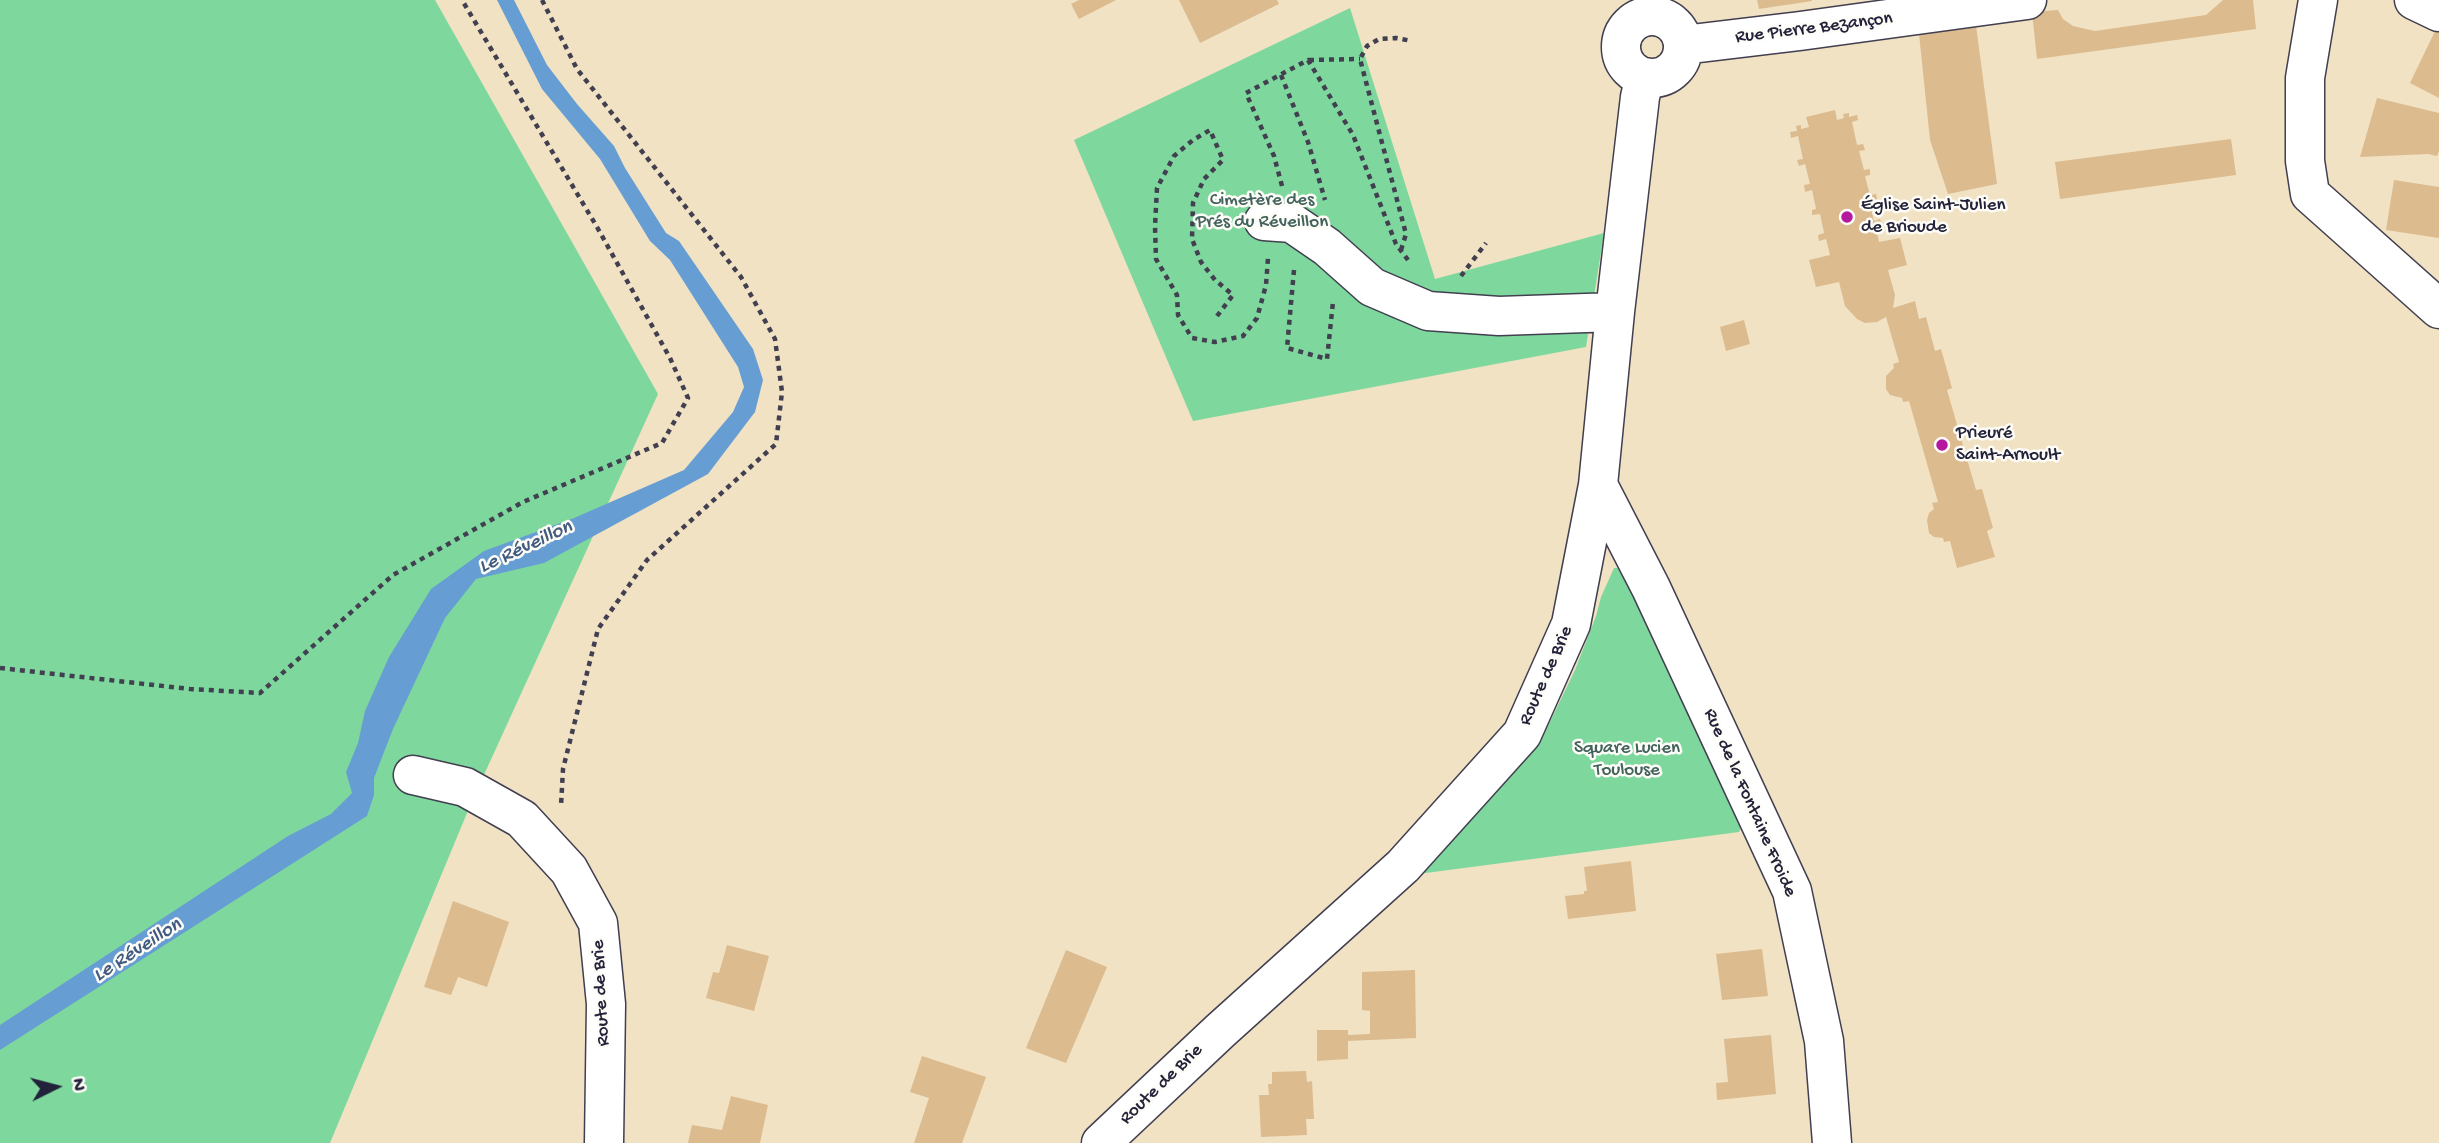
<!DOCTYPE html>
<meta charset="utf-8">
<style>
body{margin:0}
#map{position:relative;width:2439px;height:1143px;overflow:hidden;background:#f1e2c4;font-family:"Gochi Hand",sans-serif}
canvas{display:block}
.north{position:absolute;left:21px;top:1052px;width:70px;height:70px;-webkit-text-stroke:5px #fdfcf7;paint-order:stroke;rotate:84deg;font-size:19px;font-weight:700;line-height:28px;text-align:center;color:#22223b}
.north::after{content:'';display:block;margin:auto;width:24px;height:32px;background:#22223b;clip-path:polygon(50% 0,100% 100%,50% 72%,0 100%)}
</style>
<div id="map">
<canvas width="2439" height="1143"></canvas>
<div class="north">N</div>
</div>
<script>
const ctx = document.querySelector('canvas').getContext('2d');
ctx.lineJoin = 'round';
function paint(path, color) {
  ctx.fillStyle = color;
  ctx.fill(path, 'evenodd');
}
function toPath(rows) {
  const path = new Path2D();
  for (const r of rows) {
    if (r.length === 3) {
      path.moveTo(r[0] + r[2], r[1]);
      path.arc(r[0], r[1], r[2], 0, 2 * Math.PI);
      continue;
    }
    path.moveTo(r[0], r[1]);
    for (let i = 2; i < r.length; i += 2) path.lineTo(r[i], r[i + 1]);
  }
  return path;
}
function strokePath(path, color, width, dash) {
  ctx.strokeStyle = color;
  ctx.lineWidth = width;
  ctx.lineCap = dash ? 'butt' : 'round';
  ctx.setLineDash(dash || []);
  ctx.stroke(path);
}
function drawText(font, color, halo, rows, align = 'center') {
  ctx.font = font + ' "Gochi Hand",sans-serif';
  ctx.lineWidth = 5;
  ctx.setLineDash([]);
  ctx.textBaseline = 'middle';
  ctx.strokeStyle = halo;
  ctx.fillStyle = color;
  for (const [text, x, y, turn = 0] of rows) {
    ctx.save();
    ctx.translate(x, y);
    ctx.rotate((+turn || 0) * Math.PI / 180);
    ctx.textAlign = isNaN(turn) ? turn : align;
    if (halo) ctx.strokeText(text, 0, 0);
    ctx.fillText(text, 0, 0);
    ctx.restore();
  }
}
const green = toPath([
 [0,0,435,0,658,394,472,801,330,1143,0,1143],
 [1350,8,1435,279,1604,233,1586,347,1193,421,1074,140],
 [1614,568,1621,568,1747,817,1739,832,1418,874,1529,753,1545,732,1575,670,1596,616,1601,597]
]);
const water = toPath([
 [497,0,514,0,547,65,577,104,614,146,625,168,666,233,679,241,753,349,763,380,755,412,708,474,544,563,476,579,445,618,393,729,374,778,374,795,367,816,0,1050,0,1025,288,836,331,814,352,793,346,772,358,743,365,711,389,657,431,589,484,551,574,518,684,470,733,412,744,387,738,367,670,260,650,241,600,159,542,89]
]);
const building = toPath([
 [1079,0,1116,0,1079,19,1071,4],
 [1179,0,1277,0,1279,4,1200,43],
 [1757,0,1812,0,1812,1,1759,9],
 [2223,0,2253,0,2256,29,2037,59,2032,12,2058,10,2063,19,2073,26,2095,31,2206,15],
 [1975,18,1997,184,1948,194,1930,140,1918,24],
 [2436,29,2439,30,2439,98,2410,83],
 [2377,98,2439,113,2439,151,2437,156,2428,154,2360,157],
 [1835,110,1837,120,1844,118,1843,114,1849,113,1849,117,1857,115,1858,120,1852,122,1857,145,1863,144,1865,150,1859,151,1864,170,1870,169,1870,175,1865,176,1870,195,1876,194,1877,199,1869,201,1874,221,1880,219,1882,225,1876,227,1879,242,1900,238,1907,265,1888,270,1895,295,1893,308,1915,301,1919,319,1926,317,1935,351,1941,349,1952,388,1947,390,1976,490,1982,489,1993,528,1987,531,1995,557,1957,568,1950,541,1944,542,1943,538,1934,537,1929,533,1927,520,1929,513,1934,509,1932,503,1938,502,1909,401,1903,402,1902,398,1890,395,1886,389,1886,376,1894,368,1893,364,1899,362,1886,317,1877,322,1865,323,1857,319,1845,306,1839,282,1816,287,1809,260,1830,255,1826,239,1819,241,1818,235,1824,233,1820,214,1812,215,1812,210,1816,209,1812,190,1805,192,1804,185,1810,184,1805,164,1799,166,1797,160,1803,159,1798,136,1791,138,1790,132,1797,131,1796,126,1801,125,1801,129,1809,127,1806,117],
 [2231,139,2236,175,2060,199,2055,162],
 [2394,180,2439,187,2439,238,2386,230],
 [1744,320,1750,344,1726,351,1720,327],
 [1631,861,1636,911,1568,919,1565,896,1584,894,1584,891,1587,891,1584,867],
 [453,901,509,922,487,987,458,977,451,995,424,987],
 [727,945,769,956,754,1011,706,998,713,972,719,973],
 [1762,949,1768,996,1722,1000,1716,954],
 [1066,950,1107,967,1066,1063,1026,1048],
 [1415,970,1416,1038,1348,1041,1348,1059,1317,1061,1317,1030,1348,1030,1348,1035,1370,1034,1370,1011,1362,1010,1362,972],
 [1771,1035,1776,1094,1717,1100,1716,1083,1728,1082,1724,1039],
 [922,1056,986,1077,962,1143,914,1143,929,1098,910,1092],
 [1306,1071,1307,1082,1312,1081,1314,1119,1306,1119,1307,1135,1261,1137,1259,1095,1269,1095,1268,1084,1272,1084,1272,1072],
 [731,1096,768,1105,760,1143,688,1143,692,1125,722,1130]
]);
const path = toPath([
 [542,0,577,69,741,277,775,339,782,392,776,444,647,560,598,629,563,769,561,806],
 [1309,60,1360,59],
 [1281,75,1308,142,1325,200],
 [1282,186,1274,156,1246,93,1308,60,1353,135,1396,244,1408,260],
 [1401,250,1406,234,1360,59,1367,46,1379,39,1396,38,1412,41],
 [1294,270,1287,348,1327,359,1333,302],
 [1461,276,1486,243],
 [1217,316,1233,295,1215,280,1201,262,1192,239,1193,203,1204,179,1223,160,1210,130,1193,140,1174,156,1157,188,1155,226,1156,259,1177,295,1178,315,1192,338,1215,342,1243,336,1257,318,1266,285,1268,258],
 [0,668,190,689,260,693,393,575,523,502,662,443,688,398,670,358,597,227,462,0]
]);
const minor = toPath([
 [2318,0,2305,78,2305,161,2310,194,2439,309],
 [2414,0,2439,12],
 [1652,47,31],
 [1683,45,1800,31,2027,0],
 [1264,221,1292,223,1327,247,1372,287,1428,311,1499,316,1615,312],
 [1598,485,1651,588,1792,891,1824,1041,1832,1143],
 [413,775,465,787,522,819,569,870,598,923,606,1004,604,1143],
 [1101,1143,1220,1031,1403,866,1522,734,1571,624,1598,485,1615,312,1640,97,1645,77]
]);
const markers = [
 [1847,217,7,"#b5179e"],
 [1942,445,7,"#b5179e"]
];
const streetNames = [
 ["Rue Pierre Bezançon",1814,29,-7],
 ["Route de Brie",1547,676,-66],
 ["Rue de la Fontaine Froide",1749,803,66],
 ["Route de Brie",602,993,-93],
 ["Route de Brie",1162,1085,-44]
];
const parkNames = [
 ["Cimetère des",1262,201],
 ["Prés du Réveillon",1262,223],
 ["Square Lucien",1627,749],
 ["Toulouse",1627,771]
];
const poiNames = [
 ["Église Saint-Julien",1861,206],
 ["de Brioude",1861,228],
 ["Prieuré",1956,434],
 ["Saint-Arnoult",1956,456]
];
const waterNames = [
 ["Le Réveillon",526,548,-25],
 ["Le Réveillon",138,951,-33]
];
paint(green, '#7ed89d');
paint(water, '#669ed4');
paint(building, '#dcbb8f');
strokePath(minor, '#413f50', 41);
strokePath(path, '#413f50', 4.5, [5, 5]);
strokePath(minor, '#fff', 38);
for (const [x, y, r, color] of markers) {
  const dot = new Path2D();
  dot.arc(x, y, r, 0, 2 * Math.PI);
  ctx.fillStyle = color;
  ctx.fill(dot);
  strokePath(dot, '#fdfcf7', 2.5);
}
drawText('19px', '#22223b', '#fdfcf7', streetNames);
drawText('19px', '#42625d', '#fdfcf7', parkNames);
drawText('19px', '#22223b', '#fdfcf7', poiNames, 'left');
drawText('italic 21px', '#415a80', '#fdfcf7', waterNames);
</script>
